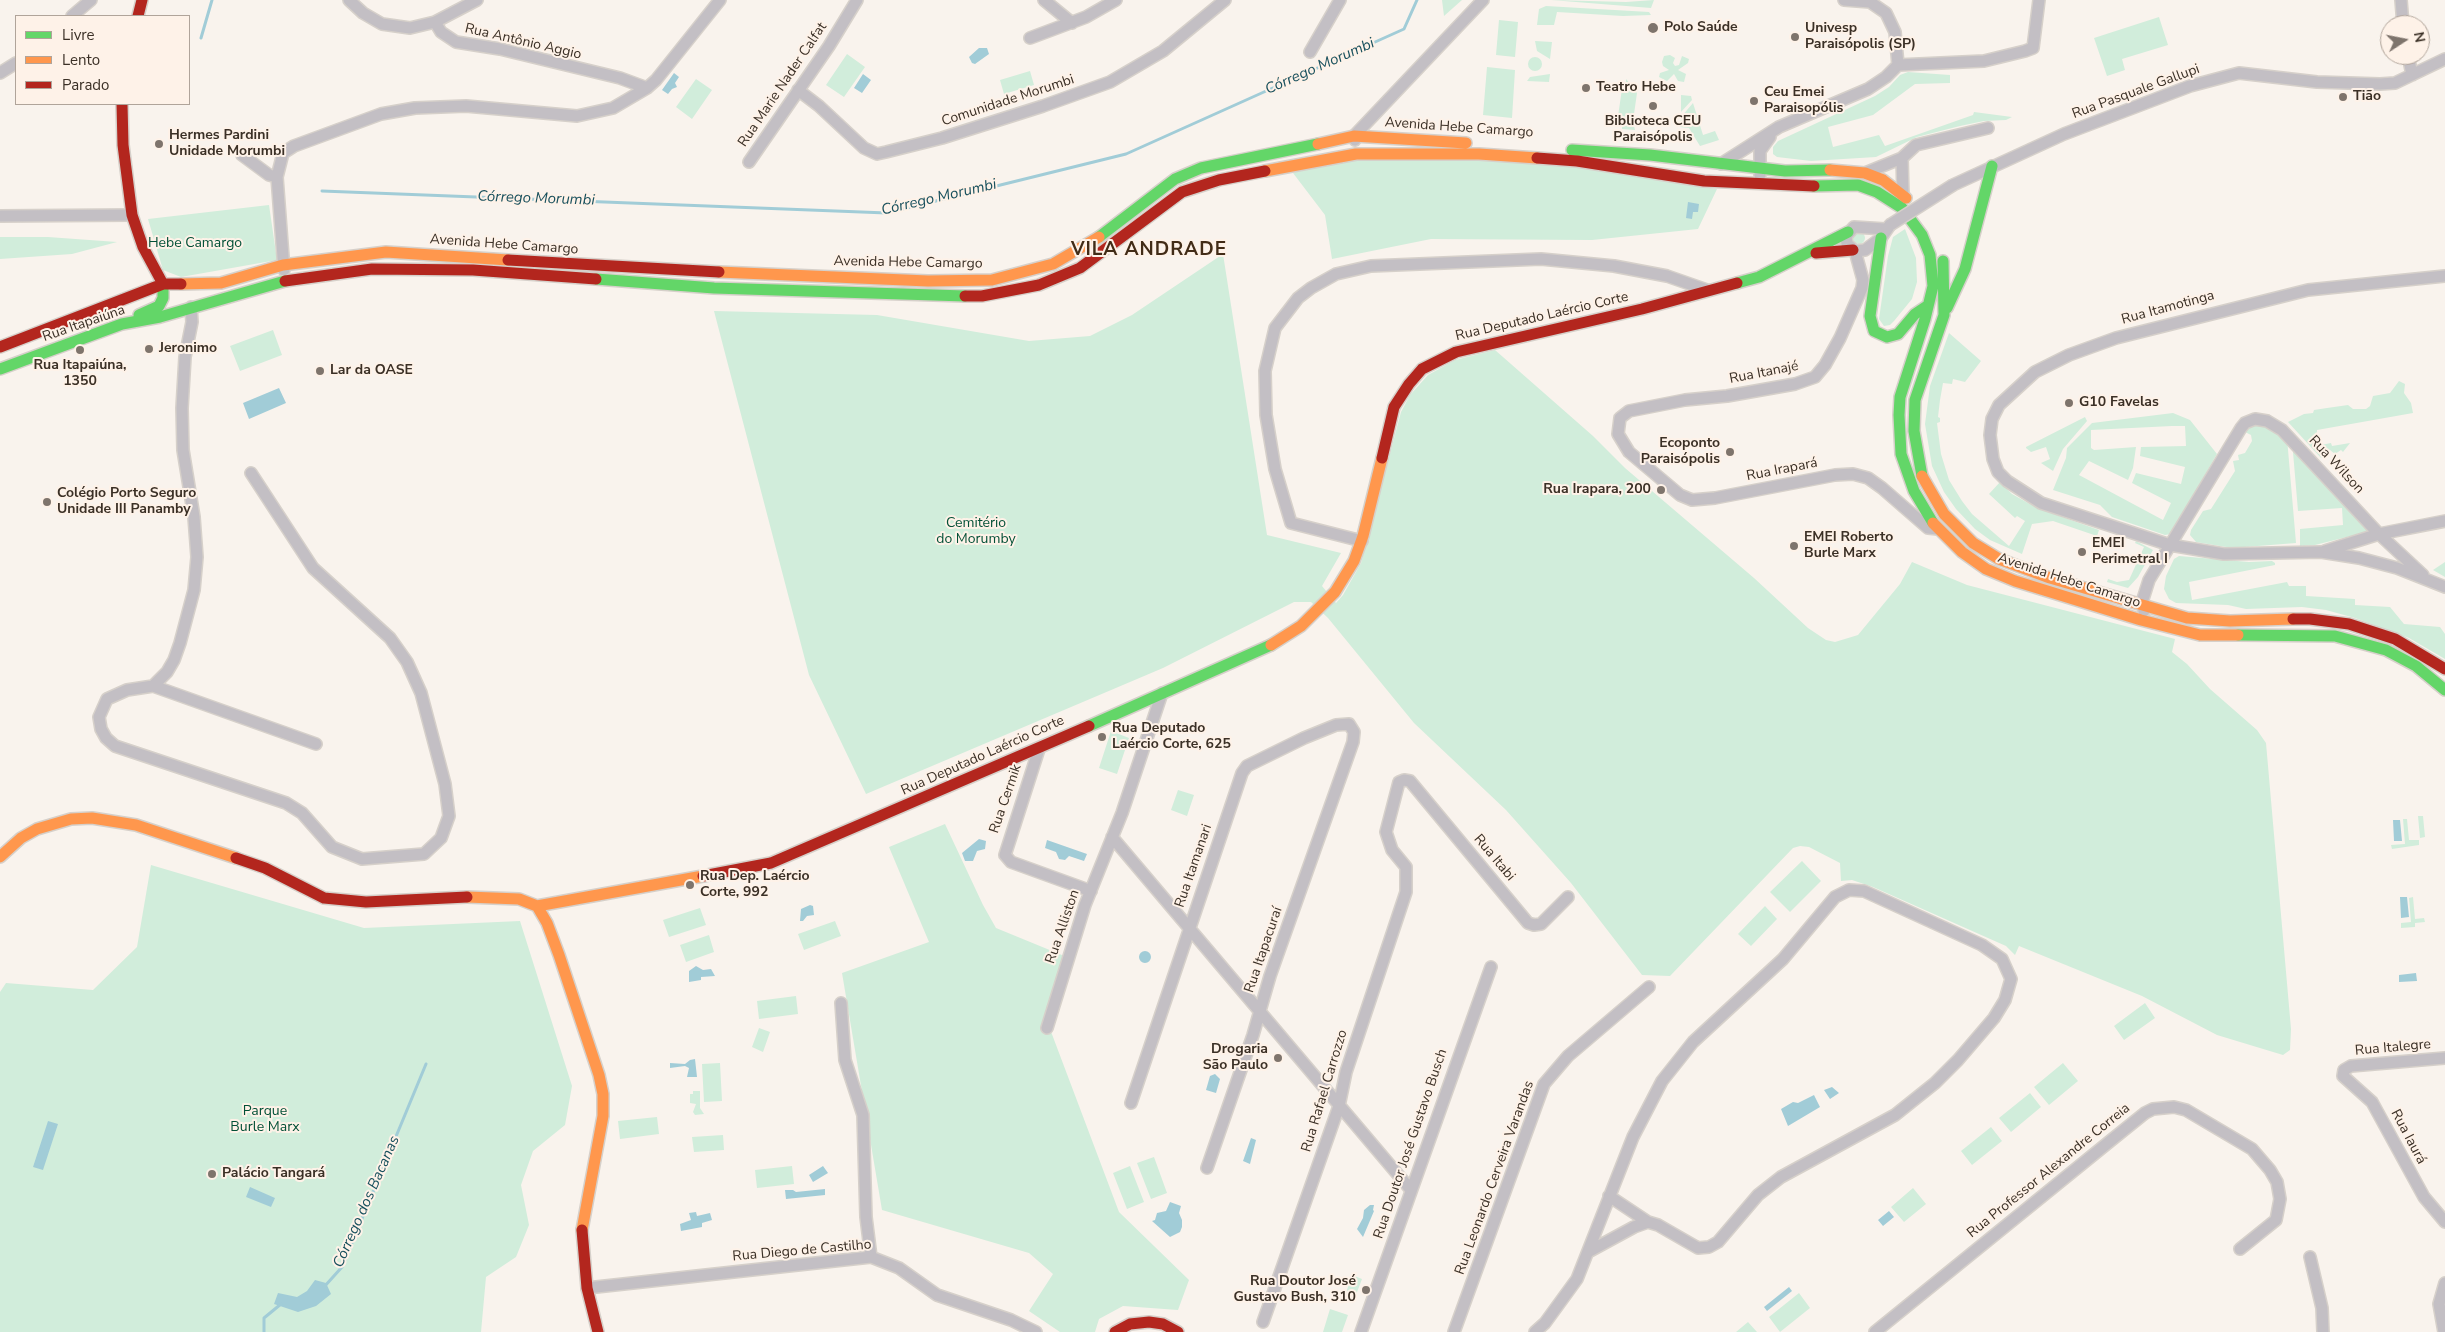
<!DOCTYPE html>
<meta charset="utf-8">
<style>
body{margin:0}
#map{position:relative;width:2445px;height:1332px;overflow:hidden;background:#f9f3ed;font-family:"Nunito Sans",sans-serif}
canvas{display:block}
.legend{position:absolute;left:15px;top:15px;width:175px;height:90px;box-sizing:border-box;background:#fef2e8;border:1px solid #b0a49a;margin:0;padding:6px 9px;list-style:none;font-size:15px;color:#3b3026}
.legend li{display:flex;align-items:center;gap:10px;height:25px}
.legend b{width:25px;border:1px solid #b0a49a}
.north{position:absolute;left:2380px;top:15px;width:50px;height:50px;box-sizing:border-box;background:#fef2e8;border:1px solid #b0a49a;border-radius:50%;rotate:79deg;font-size:14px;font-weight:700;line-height:20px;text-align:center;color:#3b3026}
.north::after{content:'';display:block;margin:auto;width:18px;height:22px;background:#7e746c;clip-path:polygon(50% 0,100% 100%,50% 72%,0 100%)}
</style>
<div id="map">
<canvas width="2445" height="1332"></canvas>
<ul class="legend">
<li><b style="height:6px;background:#63d668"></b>Livre</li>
<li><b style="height:6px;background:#ff974d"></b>Lento</li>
<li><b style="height:6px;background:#b3261e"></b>Parado</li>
</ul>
<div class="north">N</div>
</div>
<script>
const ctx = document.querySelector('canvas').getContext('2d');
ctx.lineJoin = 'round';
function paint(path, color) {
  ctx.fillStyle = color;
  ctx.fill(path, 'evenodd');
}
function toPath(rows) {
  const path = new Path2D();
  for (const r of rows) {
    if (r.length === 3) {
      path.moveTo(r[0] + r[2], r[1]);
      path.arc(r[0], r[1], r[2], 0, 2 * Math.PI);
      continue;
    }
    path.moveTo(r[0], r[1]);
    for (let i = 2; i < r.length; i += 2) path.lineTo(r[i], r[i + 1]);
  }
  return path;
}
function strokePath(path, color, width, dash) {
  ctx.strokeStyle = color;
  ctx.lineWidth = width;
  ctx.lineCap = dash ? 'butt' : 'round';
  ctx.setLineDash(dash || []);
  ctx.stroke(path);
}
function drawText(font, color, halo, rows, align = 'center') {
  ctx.font = font + ' "Nunito Sans",sans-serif';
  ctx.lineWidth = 4;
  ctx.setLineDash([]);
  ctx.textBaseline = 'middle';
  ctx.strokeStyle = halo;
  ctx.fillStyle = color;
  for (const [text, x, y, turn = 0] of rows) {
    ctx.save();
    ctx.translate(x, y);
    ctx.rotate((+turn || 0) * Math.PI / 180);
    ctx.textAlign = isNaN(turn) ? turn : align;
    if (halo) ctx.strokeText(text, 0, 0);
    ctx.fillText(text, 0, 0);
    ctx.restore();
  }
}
const green = toPath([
 [1442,0,1462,0,1444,16],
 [1551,0,1626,2,1654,0,1651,8],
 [1546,6,1649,12,1651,15,1623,16,1557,12,1554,25,1537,25,1539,9],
 [2159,17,2168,45,2122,59,2125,70,2107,76,2094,38],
 [1499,20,1518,22,1515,57,1496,55],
 [1535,41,1552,42,1550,59,1537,51],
 [847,54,865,67,844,97,826,85],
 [1670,55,1675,58,1673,63,1675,66,1679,65,1682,56,1689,59,1688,63,1678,70,1686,74,1684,82,1678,81,1674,74,1667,81,1659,77,1660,73,1669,70,1663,66,1662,62,1664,56],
 [1535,64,7],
 [1487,67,1515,70,1512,118,1483,115],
 [1030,71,1034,85,1004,94,1000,80],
 [1908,72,1950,75,1950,83,1915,84,1873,115,1828,127,1833,147,1879,135,1885,146,1973,115,1974,112,2012,117,2006,120,1984,121,1960,126,1917,137,1876,157,1811,161,1777,157,1773,154,1773,147,1778,141,1875,96,1889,87,1900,75],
 [1550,74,1549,82,1527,81,1530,77],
 [696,79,712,90,692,119,676,107],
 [1626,79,1637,93,1633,121,1635,130,1622,129,1622,124,1617,123,1623,82,1626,82],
 [1681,95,1691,96,1692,100,1681,112],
 [1693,103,1703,135,1715,131,1719,140,1700,146,1689,128,1680,127,1681,117],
 [1346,150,1574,166,1717,189,1698,229,1592,240,1431,239,1332,259,1325,215,1293,173],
 [269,205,277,260,181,277,163,270,148,219],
 [1905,229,1916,258,1917,282,1912,299,1894,321,1890,325,1884,326,1879,319,1888,256,1893,237],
 [1859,238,6],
 [0,237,48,237,117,242,72,254,0,259],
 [1223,254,1267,535,1341,553,1322,586,1336,603,1343,595,1361,563,1401,412,1410,395,1428,375,1455,360,1495,350,1593,436,1625,468,1754,578,1808,628,1826,640,1835,642,1858,635,1900,584,1912,562,1967,585,2175,639,2172,652,2187,664,2210,689,2257,730,2266,743,2291,1029,2290,1050,2283,1055,2217,1035,2142,996,2019,946,2015,955,2006,946,1873,887,1852,880,1841,881,1840,863,1809,847,1800,846,1793,848,1670,976,1642,975,1571,883,1506,810,1414,723,1328,618,1311,602,1294,602,1163,668,866,794,809,675,714,311,877,315,1029,341,1090,336,1132,315],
 [273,330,282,355,240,371,230,346],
 [1949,333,1981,361,1965,382,1953,379,1952,384,1943,383,1940,400,1938,417,1940,418,1940,422,1937,423,1941,454,1949,480,1962,501,1972,514,2009,546,2025,521,2017,516,2015,518,1989,494,2000,482,2012,494,2037,508,2099,530,2097,536,2053,521,2032,524,2022,554,1990,540,1975,529,1956,509,1944,492,1932,466,1925,424,1930,386],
 [2399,381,2405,384,2404,393,2411,403,2413,413,2317,430,2317,435,2314,436,2316,446,2331,443,2332,446,2350,443,2343,452,2341,450,2335,454,2330,450,2321,458,2288,422,2304,414,2313,413,2314,410,2327,408,2348,405,2353,409,2366,409,2370,406,2373,396,2390,393],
 [2173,413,2190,420,2217,454,2171,534,2165,535,2112,517,2100,505,2053,490,2066,458,2067,448,2092,423],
 [2172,426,2185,426,2186,446,2141,447,2140,456,2185,467,2181,484,2136,473,2132,483,2171,503,2163,520,2079,475,2089,461,2128,480,2133,468,2136,447,2094,450,2091,448,2091,430],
 [2085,417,2087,421,2063,449,2053,471,2041,463,2050,459,2046,447,2031,452,2026,448,2026,447],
 [2254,424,2276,428,2287,438,2296,543,2232,548,2196,542,2190,535,2191,530,2203,511,2211,509,2235,471,2233,461,2239,460,2238,455,2245,453,2252,441,2251,435,2245,432],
 [2296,451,2371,531,2315,545,2300,546,2300,529,2343,525,2342,508,2298,511,2293,452],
 [2136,541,2153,550,2138,577,2128,588,2107,582,2108,579,2117,582,2129,580,2144,547,2135,543],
 [2179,556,2249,562,2272,561,2275,563,2275,565,2189,582,2192,600,2287,582,2289,586,2306,586,2306,596,2355,599,2355,605,2390,607,2404,624,2440,627,2445,634,2445,659,2409,638,2355,618,2326,610,2302,607,2246,609,2228,605,2176,603,2169,599,2164,589,2166,576,2174,559],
 [2445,562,2445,577,2433,570],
 [1111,731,1129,738,1117,774,1099,768],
 [1178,790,1194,795,1187,816,1171,810],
 [2418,816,2423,816,2425,837,2420,838],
 [2403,819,2407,819,2409,840,2419,840,2419,845,2392,849,2391,845,2405,844],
 [945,824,983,905,996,928,1074,960,1050,1029,1119,1212,1189,1280,1178,1310,1123,1306,1099,1319,1095,1332,1060,1332,1029,1311,1053,1274,1029,1253,882,1210,842,973,929,942,889,847],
 [1802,861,1821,881,1790,912,1770,892],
 [151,865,364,928,520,921,572,1086,565,1125,533,1151,521,1185,529,1225,516,1257,486,1277,481,1332,0,1332,0,992,6,983,93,990,137,947],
 [2413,897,2415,919,2424,918,2425,922,2415,923,2415,927,2401,928,2401,923,2411,922,2409,898],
 [1765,906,1777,919,1751,946,1738,934],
 [700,908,706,925,669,937,663,920],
 [835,921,841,936,804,950,798,934],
 [709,935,714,952,686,962,680,945],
 [796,996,798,1014,759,1019,757,1001],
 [2145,1003,2155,1018,2124,1040,2114,1026],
 [759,1028,770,1032,763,1052,752,1047],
 [720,1063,722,1101,704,1102,702,1064],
 [2063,1063,2078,1081,2049,1105,2034,1087],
 [693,1091,700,1091,700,1108,704,1114,695,1115,693,1112,696,1104,690,1103,690,1094,693,1094],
 [2030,1093,2041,1107,2011,1132,1999,1118],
 [657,1117,659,1134,620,1139,618,1121],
 [1991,1127,2002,1141,1972,1165,1961,1151],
 [723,1135,724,1150,694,1152,692,1137],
 [1154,1157,1167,1193,1151,1199,1137,1163],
 [792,1166,794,1184,757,1188,755,1170],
 [1130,1166,1144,1202,1127,1209,1113,1173],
 [1913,1188,1926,1204,1904,1222,1891,1207],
 [1352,1275,1362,1279,1354,1300,1345,1296],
 [1799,1293,1810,1308,1780,1332,1769,1317],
 [1330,1309,1348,1315,1342,1332,1323,1332],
 [1748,1322,1757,1332,1736,1332]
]);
const water = toPath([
 [979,48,987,48,989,54,975,64,972,63,969,57],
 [674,73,679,77,675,83,677,87,672,89,668,94,662,90],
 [863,74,871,80,862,93,854,88],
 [1688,202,1699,204,1698,212,1693,212,1692,219,1686,218],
 [279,388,286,403,249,419,243,403],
 [2393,820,2400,820,2402,841,2394,841],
 [979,839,986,841,985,849,977,851,973,861,965,861,962,853],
 [1047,840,1087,854,1084,861,1069,856,1065,860,1059,859,1056,852,1045,848],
 [2400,897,2407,897,2409,917,2401,918],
 [810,905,813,906,814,915,807,916,803,921,800,921,801,909],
 [1145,957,6],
 [696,966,703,970,711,969,715,976,701,977,701,980,689,982,689,971],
 [2416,973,2417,981,2399,982,2399,975],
 [695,1059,697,1077,687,1077,689,1068,685,1066,670,1068,670,1063,685,1064,690,1060],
 [1215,1074,1220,1079,1216,1093,1206,1090,1210,1076],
 [1832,1087,1839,1093,1830,1099,1824,1090],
 [1814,1095,1820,1107,1788,1126,1781,1109,1793,1102,1798,1103],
 [48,1121,58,1124,43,1170,33,1167],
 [1251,1138,1256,1140,1250,1164,1243,1161],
 [823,1166,828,1173,813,1182,809,1175],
 [250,1187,275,1198,271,1207,246,1197],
 [825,1189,825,1195,786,1199,785,1190,793,1190,796,1192],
 [1170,1202,1181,1206,1179,1213,1182,1220,1182,1227,1180,1232,1170,1237,1152,1221,1155,1220,1157,1213,1166,1211],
 [1370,1205,1374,1205,1373,1210,1374,1211,1363,1237,1357,1229,1363,1218,1364,1210],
 [1889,1211,1894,1217,1883,1226,1878,1220],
 [696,1212,697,1216,710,1213,712,1220,702,1223,702,1227,681,1231,680,1224,691,1220,689,1213],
 [315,1280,326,1283,331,1294,316,1306,298,1312,274,1304,278,1293,297,1297,307,1291],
 [1789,1287,1792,1291,1767,1311,1764,1307]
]);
const stream = toPath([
 [201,38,212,0],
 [322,191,887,213,1126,154,1404,29,1417,0],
 [324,1287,342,1267,426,1064],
 [264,1332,264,1318,281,1304]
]);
const street = toPath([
 [349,0,363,13,382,24,410,28,435,22,441,32,456,42,500,49,620,78,647,88],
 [1044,0,1072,23],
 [2401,0,2403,25],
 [72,16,91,0],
 [435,22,477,0],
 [1030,38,1086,17,1116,0],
 [1310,52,1340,0],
 [2408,55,2412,75],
 [1898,65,1984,61,2025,51,2033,48,2039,0],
 [0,73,16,63],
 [798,90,819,106,864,148,877,154,886,152,942,138,1043,106,1110,82,1163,51,1225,0],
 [1355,140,1354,136,1483,0],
 [242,155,269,175,277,177,284,270],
 [1902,158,1903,195],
 [749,162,829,46,857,0],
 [1721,164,1779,127,1868,89,1886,77,1898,65,1895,32,1886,13,1870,2,1844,0],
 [1865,173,1902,158,1916,145,1988,128],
 [1760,175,1760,151,1770,137],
 [277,177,283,153,294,146,381,114,415,108,466,106,577,116,613,108,647,88,656,80,720,0],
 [1953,185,2064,134,2190,86,2239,73,2317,82,2380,84,2395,83,2445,59],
 [0,216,132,215],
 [1885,229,1854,227,1846,236,1847,244,1855,251,1865,250,1881,238,1890,225],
 [1855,251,1863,280,1862,288,1840,338,1825,365,1815,377,1795,384,1727,396,1685,400,1629,411,1620,418,1618,434,1629,452,1680,495,1692,500,1715,498,1835,475,1853,474,1868,478,1882,488,1928,528,1938,529],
 [2445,276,2308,290,2116,338,2069,355,2035,372,1999,405,1992,419,1990,435,1993,459,1998,472,2007,481,2041,503,2170,545,2224,554,2321,552,2359,558,2397,568,2445,587],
 [191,307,192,322,185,357,182,408,183,450,194,517,197,557,194,590,180,643,174,660,167,672,153,686,127,690,107,699,99,717,101,729,106,738,115,746,286,803,302,813,332,847,362,859,424,854,441,838,449,816,445,784,421,693,407,662,390,638,313,568,251,473],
 [1362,541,1291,523,1275,469,1266,415,1265,371,1275,328,1298,298,1311,288,1336,274,1371,266,1541,259,1614,266,1667,276,1707,290],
 [2325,551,2379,534,2445,521],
 [2144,611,2143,599,2149,580,2241,428,2245,423,2255,419,2267,421,2282,430,2379,534,2423,575],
 [153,686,316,744],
 [1039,749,1005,855,1011,862,1091,891],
 [1112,837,1411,1190],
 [841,1003,845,1060,863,1115,866,1217,871,1257],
 [1047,1028,1085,905,1122,813,1162,693],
 [2445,1058,2351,1066,2344,1070,2343,1076,2372,1102,2424,1197,2445,1222],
 [1131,1103,1242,773,1247,766,1304,738,1336,725,1349,724,1354,732,1353,742,1270,976,1253,1035,1207,1168],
 [1609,1196,1648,1222],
 [2310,1257,2322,1308,2323,1332],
 [587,1288,871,1257,899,1268,937,1295,1011,1320,1036,1332],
 [1263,1322,1339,1106,1346,1072,1406,892,1406,867,1392,850,1386,832,1399,782,1404,780,1410,781,1528,923,1534,925,1541,924,1568,897],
 [1361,1332,1491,967],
 [1454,1332,1544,1084,1568,1056,1649,987],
 [1535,1332,1545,1323,1577,1279,1633,1137,1662,1081,1693,1042,1783,959,1835,897,1849,890,1864,891,1982,945,2002,959,2011,979,2005,1000,1994,1018,1958,1060,1935,1083,1895,1115,1781,1177,1758,1195,1718,1242,1709,1247,1698,1248,1658,1225,1648,1222,1634,1227,1588,1252],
 [1875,1332,2109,1142,2145,1113,2153,1109,2174,1107,2186,1110,2252,1149,2270,1170,2277,1182,2280,1199,2276,1220,2240,1249],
 [2444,1332,2439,1304,2445,1283]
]);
const fast = toPath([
 [1572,150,1650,155,1785,171,1830,170],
 [1814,186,1858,185,1877,192,1902,208,1922,235,1930,255,1933,286,1925,319,1900,397,1899,415,1901,454,1914,491,1933,523],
 [1099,237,1175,179,1201,168,1318,144],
 [1881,238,1870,316,1874,331,1887,337,1898,334,1915,314,1927,306],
 [596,279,714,288,965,296],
 [1737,283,1759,277,1848,232],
 [1947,308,1965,269,1992,166],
 [139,315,159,306,163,298,163,284],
 [0,369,122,324,160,317,285,281],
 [1922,476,1914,431,1915,400,1944,315,1943,261],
 [2238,635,2335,636,2386,650,2416,666,2445,690],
 [1089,726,1271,645]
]);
const slow = toPath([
 [1318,144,1354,136,1466,143],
 [1830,170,1865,173,1883,180,1906,198],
 [1265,171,1356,154,1479,154,1537,158],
 [719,272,928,281,992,280,1053,264,1099,237],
 [181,284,221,283,283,265,386,252,508,260],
 [1922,476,1944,514,1973,543,1999,559,2050,578,2187,618,2230,621,2293,619],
 [1933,523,1962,552,1986,569,2015,581,2141,620,2200,635,2238,635],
 [1271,645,1301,626,1335,592,1354,561,1363,536,1382,458],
 [0,857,21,838,37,829,71,819,92,818,136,825,236,858],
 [467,897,519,899,537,906,703,876],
 [537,906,547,923,559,955,599,1075,603,1094,603,1116,582,1230]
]);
const jam = toPath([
 [138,16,142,0],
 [122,104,123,145,132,215,143,247,163,284],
 [1537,158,1577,161,1704,181,1814,186],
 [1816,253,1853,250],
 [508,260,719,272],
 [285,281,372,269,473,270,596,279],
 [965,296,982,296,1039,285,1080,268,1182,192,1219,180,1265,171],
 [0,347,163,284,181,284],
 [1382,458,1394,407,1409,384,1422,369,1456,352,1642,309,1737,283],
 [2293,619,2310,619,2349,624,2395,639,2445,669],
 [236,858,265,868,324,898,366,902,467,897],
 [703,876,771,863,1089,726],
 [582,1230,587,1288,598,1332],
 [1115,1332,1130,1324,1149,1322,1163,1324,1178,1332]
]);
const streetBridge = toPath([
 [1890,225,1953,185]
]);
const markers = [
 [1653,28,6,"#7e746c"],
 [1795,37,5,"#7e746c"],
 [1586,88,5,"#7e746c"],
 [2343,97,5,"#7e746c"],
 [1754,101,5,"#7e746c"],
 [1653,106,5,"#7e746c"],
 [159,144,5,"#7e746c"],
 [149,349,5,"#7e746c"],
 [80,350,5,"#7e746c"],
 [320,371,5,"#7e746c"],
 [2069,403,5,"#7e746c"],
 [1730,452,5,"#7e746c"],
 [1661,490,5,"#7e746c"],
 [47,502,5,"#7e746c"],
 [1794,546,5,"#7e746c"],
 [2082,552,5,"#7e746c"],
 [1102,737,5,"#7e746c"],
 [690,885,5,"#7e746c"],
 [1278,1058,5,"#7e746c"],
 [212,1174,5,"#7e746c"],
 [1366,1290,5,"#7e746c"]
];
const poiNames = [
 ["Polo Saúde",1664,28],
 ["Univesp",1805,29],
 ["Paraisópolis (SP)",1805,45],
 ["Teatro Hebe",1596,88],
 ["Ceu Emei",1764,93],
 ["Paraisopólis",1764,109],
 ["Tião",2353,97],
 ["Biblioteca CEU",1653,122,"center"],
 ["Paraisópolis",1653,138,"center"],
 ["Hermes Pardini",169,136],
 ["Unidade Morumbi",169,152],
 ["Jeronimo",159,349],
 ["Rua Itapaiúna,",80,366,"center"],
 ["1350",80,382,"center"],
 ["Lar da OASE",330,371],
 ["G10 Favelas",2079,403],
 ["Ecoponto",1720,444,"right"],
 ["Paraisópolis",1720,460,"right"],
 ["Rua Irapara, 200",1651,490,"right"],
 ["Colégio Porto Seguro",57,494],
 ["Unidade III Panamby",57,510],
 ["EMEI Roberto",1804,538],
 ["Burle Marx",1804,554],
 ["EMEI",2092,544],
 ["Perimetral I",2092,560],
 ["Rua Deputado",1112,729],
 ["Laércio Corte, 625",1112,745],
 ["Rua Dep. Laércio",700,877],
 ["Corte, 992",700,893],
 ["Drogaria",1268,1050,"right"],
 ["São Paulo",1268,1066,"right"],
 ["Palácio Tangará",222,1174],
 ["Rua Doutor José",1356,1282,"right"],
 ["Gustavo Bush, 310",1356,1298,"right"]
];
const streetNames = [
 ["Rua Antônio Aggio",523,42,13],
 ["Rua Marie Nader Calfat",783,85,-56],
 ["Rua Pasquale Gallupi",2136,92,-20],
 ["Comunidade Morumbi",1008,101,-18],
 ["Avenida Hebe Camargo",1459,128,4],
 ["Avenida Hebe Camargo",504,245,4],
 ["Avenida Hebe Camargo",908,263,1],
 ["Rua Itamotinga",2168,308,-15],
 ["Rua Deputado Laércio Corte",1542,317,-13],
 ["Rua Itapaiúna",84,324,-19],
 ["Rua Itanajé",1764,373,-11],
 ["Rua Wilson",2336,465,47],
 ["Rua Irapará",1782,470,-11],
 ["Avenida Hebe Camargo",2069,581,18],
 ["Rua Deputado Laércio Corte",983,756,-24],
 ["Rua Cermik",1006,799,-71],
 ["Rua Itabi",1494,858,50],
 ["Rua Itamanari",1194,866,-71],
 ["Rua Alliston",1063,927,-71],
 ["Rua Itapacuraí",1264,950,-71],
 ["Rua Italegre",2393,1048,-5],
 ["Rua Rafael Carrozzo",1325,1091,-73],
 ["Rua Iaurá",2408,1137,62],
 ["Rua Doutor José Gustavo Busch",1411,1144,-71],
 ["Rua Professor Alexandre Correia",2049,1171,-39],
 ["Rua Leonardo Cerveira Varandas",1495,1178,-70],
 ["Rua Diego de Castilho",802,1251,-5]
];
const parkNames = [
 ["Hebe Camargo",195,244],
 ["Cemitério",976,524],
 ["do Morumby",976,540],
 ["Parque",265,1112],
 ["Burle Marx",265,1128]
];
const waterNames = [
 ["Córrego Morumbi",1320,67,-24],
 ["Córrego Morumbi",939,198,-13],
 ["Córrego Morumbi",536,199,2],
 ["Córrego dos Bacanas",367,1202,-66]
];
const districtNames = [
 ["VILA ANDRADE",1149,250]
];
paint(green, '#d1eddb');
paint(water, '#a1ccd7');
strokePath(stream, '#a1ccd7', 3);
strokePath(street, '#d6d0ca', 14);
strokePath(fast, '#d6d0ca', 14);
strokePath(slow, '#d6d0ca', 14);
strokePath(jam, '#d6d0ca', 14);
strokePath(street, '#c3bfc4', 11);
strokePath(fast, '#63d668', 11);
strokePath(slow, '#ff974d', 11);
strokePath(jam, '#b3261e', 11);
strokePath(streetBridge, '#d6d0ca', 14, []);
strokePath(streetBridge, '#c3bfc4', 11);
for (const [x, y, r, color] of markers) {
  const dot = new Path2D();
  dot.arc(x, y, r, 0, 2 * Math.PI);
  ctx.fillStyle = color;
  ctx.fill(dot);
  strokePath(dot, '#fef2e8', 2);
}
drawText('bold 14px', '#3b3026', '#fef2e8', poiNames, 'left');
drawText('14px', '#3b3026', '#fef2e8', streetNames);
drawText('14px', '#025036', '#fef2e8', parkNames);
drawText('italic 15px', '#18505d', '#fef2e8', waterNames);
ctx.letterSpacing = '1px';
drawText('bold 19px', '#422c17', '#fef2e8', districtNames);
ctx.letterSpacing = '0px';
</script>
